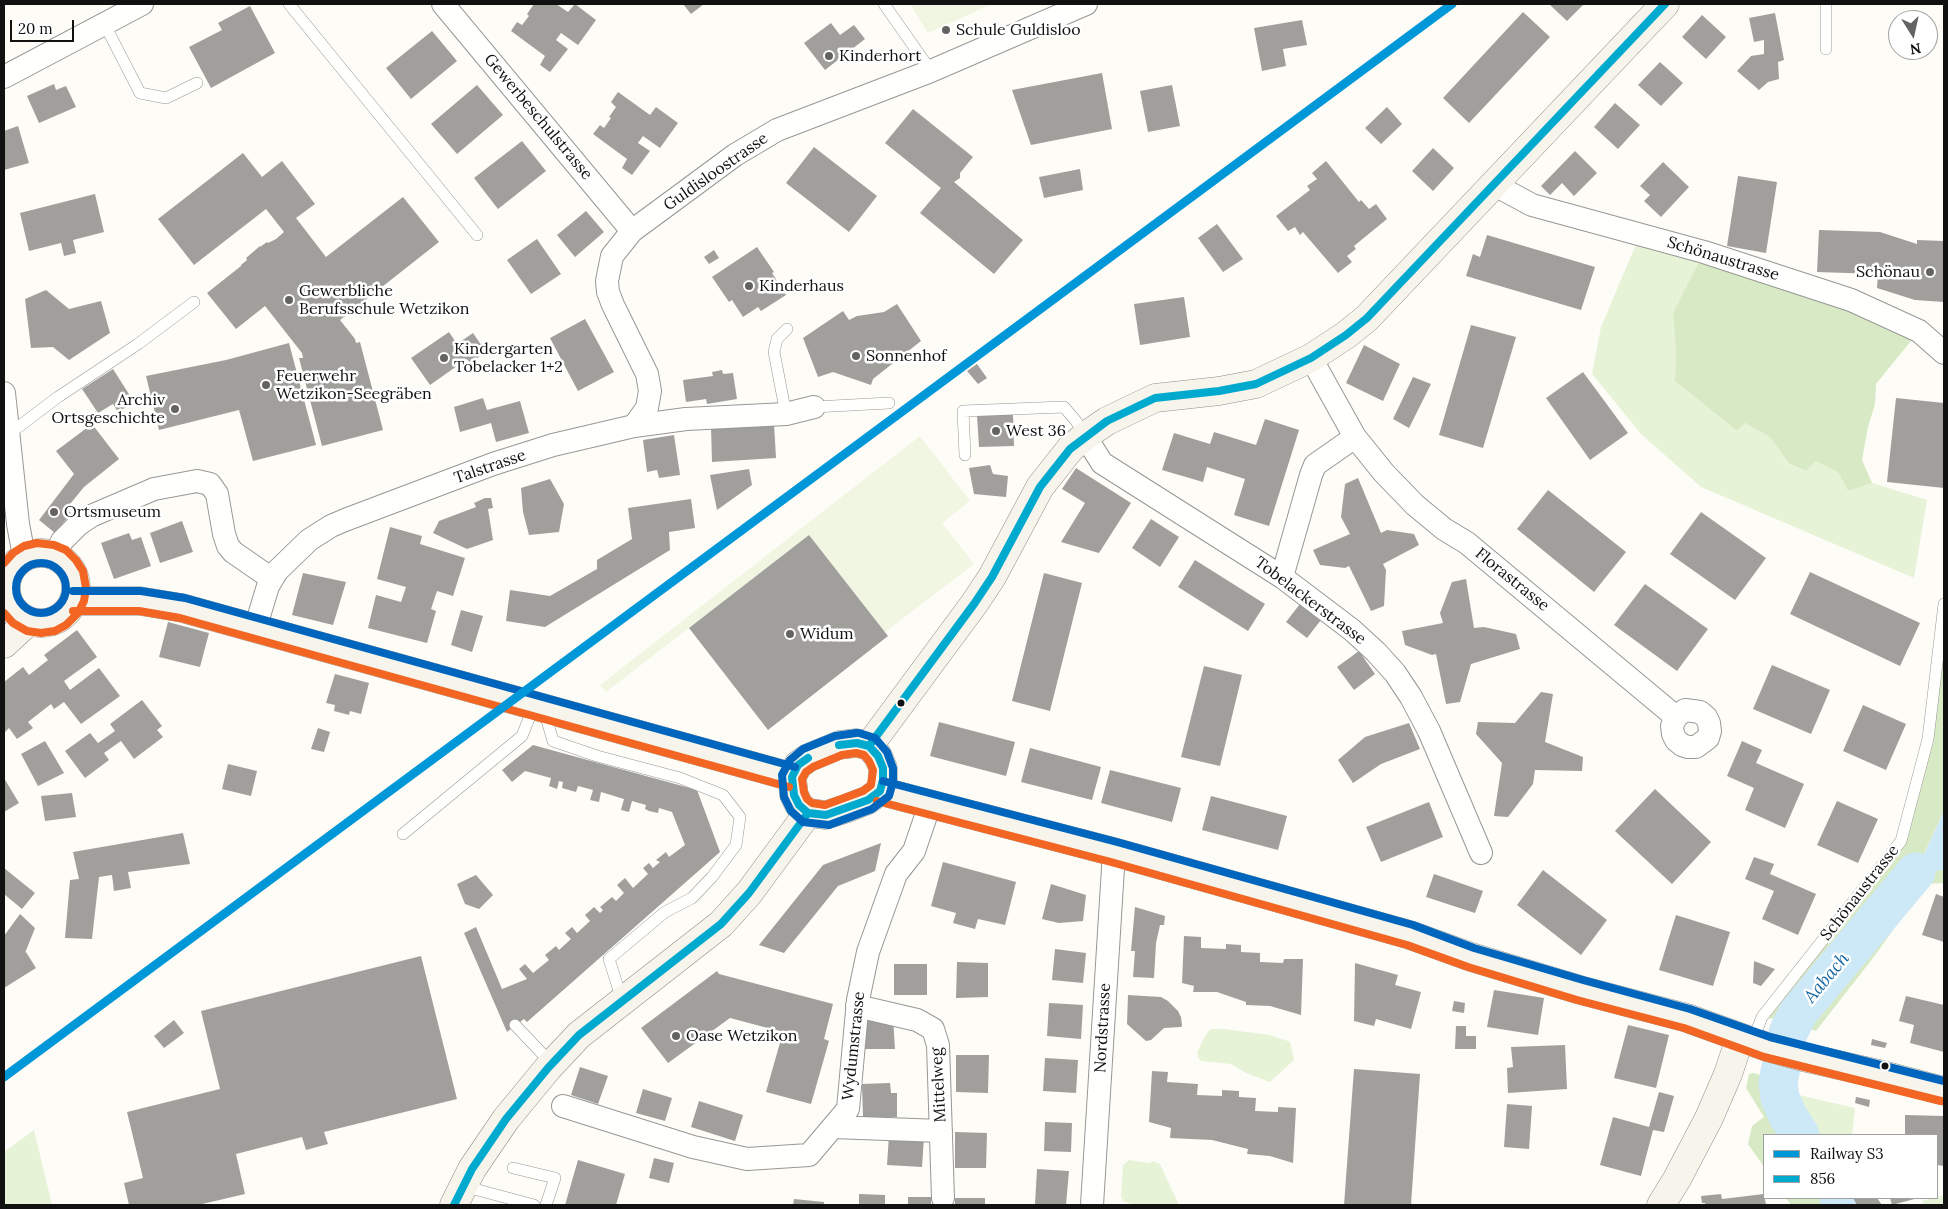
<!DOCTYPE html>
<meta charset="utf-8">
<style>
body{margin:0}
#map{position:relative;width:1948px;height:1209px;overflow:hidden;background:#fdfcf7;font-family:Lora,serif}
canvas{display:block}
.frame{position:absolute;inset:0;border:5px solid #111;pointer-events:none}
.legend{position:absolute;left:1763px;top:1134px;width:175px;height:65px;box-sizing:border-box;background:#fff;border:1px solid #a0a0a0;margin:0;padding:6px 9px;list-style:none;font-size:15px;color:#111}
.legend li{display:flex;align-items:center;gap:10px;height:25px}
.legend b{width:25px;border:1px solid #a0a0a0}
.north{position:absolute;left:1888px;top:10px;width:50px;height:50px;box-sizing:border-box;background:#fff;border:1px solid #a0a0a0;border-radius:50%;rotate:170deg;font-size:14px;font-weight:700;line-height:20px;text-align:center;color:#111}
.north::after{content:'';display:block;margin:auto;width:18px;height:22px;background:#646362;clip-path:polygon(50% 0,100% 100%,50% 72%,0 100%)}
.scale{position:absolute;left:10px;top:20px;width:64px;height:22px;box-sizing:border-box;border:2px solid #111;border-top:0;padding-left:6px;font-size:15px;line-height:18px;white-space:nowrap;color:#111;-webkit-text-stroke:4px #fff;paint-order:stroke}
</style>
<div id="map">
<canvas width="1948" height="1209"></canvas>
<div class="frame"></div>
<ul class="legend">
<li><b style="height:6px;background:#0097d8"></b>Railway S3</li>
<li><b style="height:6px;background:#00a9ce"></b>856</li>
</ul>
<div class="north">N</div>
<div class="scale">20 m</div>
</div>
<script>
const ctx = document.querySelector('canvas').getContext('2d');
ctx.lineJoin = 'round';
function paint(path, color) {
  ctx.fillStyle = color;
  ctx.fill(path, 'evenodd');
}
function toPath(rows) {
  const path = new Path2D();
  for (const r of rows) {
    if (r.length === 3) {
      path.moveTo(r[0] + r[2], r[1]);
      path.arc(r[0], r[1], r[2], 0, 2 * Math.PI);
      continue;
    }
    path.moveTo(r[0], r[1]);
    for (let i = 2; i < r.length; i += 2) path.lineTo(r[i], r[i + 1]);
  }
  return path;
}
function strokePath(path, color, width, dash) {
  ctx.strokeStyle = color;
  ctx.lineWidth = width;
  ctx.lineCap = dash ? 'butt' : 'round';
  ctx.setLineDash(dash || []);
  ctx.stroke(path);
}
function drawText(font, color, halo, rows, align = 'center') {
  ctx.font = font + ' Lora,serif';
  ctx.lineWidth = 5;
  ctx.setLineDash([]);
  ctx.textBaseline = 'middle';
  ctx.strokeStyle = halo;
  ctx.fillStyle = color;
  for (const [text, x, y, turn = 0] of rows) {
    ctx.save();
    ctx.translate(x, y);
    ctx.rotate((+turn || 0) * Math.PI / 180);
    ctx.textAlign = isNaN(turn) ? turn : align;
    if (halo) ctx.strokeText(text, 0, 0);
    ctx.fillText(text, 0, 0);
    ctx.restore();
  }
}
const green = toPath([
 [1640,235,1704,252,1676,348,1675,381,1737,431,1745,423,1770,437,1789,465,1806,471,1816,461,1838,472,1848,491,1872,483,1927,500,1914,578,1701,487,1642,435,1592,374,1601,327],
 [1211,1029,1224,1029,1270,1035,1288,1041,1290,1042,1294,1060,1270,1082,1246,1073,1231,1064,1201,1061,1198,1057,1197,1052,1207,1033],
 [1799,1095,1855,1108,1852,1135,1807,1135],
 [34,1130,52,1205,4,1205,4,1152],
 [1129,1160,1149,1163,1153,1161,1160,1164,1179,1205,1135,1205,1123,1201,1121,1196,1123,1165],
 [1944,1195,1944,1205,1924,1205,1922,1201]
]);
const forest = toPath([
 [1704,252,1919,331,1876,384,1875,404,1868,427,1862,460,1872,483,1848,491,1838,472,1816,461,1806,471,1789,464,1770,437,1745,423,1737,431,1675,381,1676,348,1673,313],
 [1944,604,1944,811,1916,871,1944,870,1944,883,1926,884,1873,958,1816,1031,1781,1020,1762,1017,1901,841,1928,739],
 [1754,1073,1797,1087,1807,1135,1764,1135,1764,1167,1748,1144,1752,1126,1764,1117,1746,1088,1749,1074],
 [1786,1198,1853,1198,1857,1205,1791,1205]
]);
const pitch = toPath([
 [910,4,992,4,928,33],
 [920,436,970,501,942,523,974,564,885,632,809,535,606,692,600,685]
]);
const water = toPath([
 [1944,811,1944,870,1916,872]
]);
const river = toPath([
 [1800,1135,1788,1116,1780,1098,1778,1082,1788,1033,1798,1013,1916,872],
 [1839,1198,1843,1205]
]);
const building = toPath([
 [534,4,556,4,568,12,575,4,596,20,578,45,561,33,556,40,568,49,550,72,540,65,545,56,511,31,517,22,522,25,529,16,527,14],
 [683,4,704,4,691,14],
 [1549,4,1584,4,1567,21],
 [250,6,275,53,211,88,189,47,222,30,218,23],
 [1523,12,1550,37,1469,123,1443,98],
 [1775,13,1784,60,1778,62,1779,79,1768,82,1759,90,1737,71,1751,56,1764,54,1764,40,1754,42,1749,18],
 [1702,15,1726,37,1706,59,1682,37],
 [1302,20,1307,45,1283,49,1286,66,1262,71,1254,28],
 [831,23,840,35,854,25,865,39,825,70,804,43],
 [432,31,457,61,411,99,386,68],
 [1660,62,1683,83,1661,106,1638,85],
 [1102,73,1112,129,1031,145,1012,90],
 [54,84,56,90,66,86,76,107,39,123,27,96],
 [477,85,503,115,457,154,431,124],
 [1172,85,1180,126,1148,132,1140,91],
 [618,92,650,115,656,107,678,123,660,148,643,136,638,143,650,151,632,175,622,168,627,159,593,134,600,125,604,128,611,118,609,117,616,107,611,102],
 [1615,103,1640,125,1618,149,1594,127],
 [1387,107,1402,124,1381,144,1365,128],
 [913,109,973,157,960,173,960,178,954,182,1023,240,994,274,920,213,941,188,885,143],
 [18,126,29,163,4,170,4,131],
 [522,141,546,171,498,209,474,178],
 [814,147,877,196,849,232,786,183],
 [1433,148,1454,168,1433,191,1412,171],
 [1575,151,1597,173,1574,196,1562,183,1550,195,1541,186],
 [243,153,262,177,282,161,315,204,296,218,326,257,403,197,439,242,340,320,355,339,356,343,360,342,383,430,322,446,299,358,303,358,302,353,265,306,236,329,207,293,241,266,241,265,247,260,246,258,260,246,260,247,267,242,268,243,276,239,284,232,266,209,194,265,158,219],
 [1326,161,1359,202,1361,200,1369,209,1376,204,1387,219,1354,246,1356,249,1347,256,1352,262,1338,273,1303,232,1300,235,1295,227,1288,231,1276,216,1310,190,1307,186,1317,179,1312,173],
 [1663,162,1689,187,1661,217,1644,201,1650,195,1640,186],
 [1080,169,1083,190,1044,198,1039,177],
 [1738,176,1777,182,1766,253,1727,246],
 [95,194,104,232,73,240,76,253,64,256,61,243,29,251,20,213],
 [586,211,604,232,575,257,557,235],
 [1217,224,1243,259,1223,272,1198,238],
 [1819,230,1880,232,1917,244,1917,240,1944,241,1944,302,1915,300,1877,288,1878,274,1817,272],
 [1487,235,1595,267,1581,310,1466,276,1473,254,1480,257],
 [537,239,561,274,531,294,507,260],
 [757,247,774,272,772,273,786,295,761,311,758,307,743,317,732,300,729,302,712,277],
 [714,250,719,258,709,264,704,257],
 [46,290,69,309,101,301,110,333,69,360,53,347,31,348,25,299],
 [1184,297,1190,337,1140,345,1134,304],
 [897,304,921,341,873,379,871,385,833,372,818,377,803,338,843,311,849,320,857,316,884,312],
 [585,319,614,372,578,391,550,338],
 [1471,325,1516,337,1483,448,1439,435],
 [449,332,457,344,473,333,486,352,470,363,467,359,430,385,411,358],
 [289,343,316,445,253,461,239,410,159,430,146,376,226,360],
 [1364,345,1400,364,1383,401,1346,383],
 [977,364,987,378,978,384,967,371],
 [113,369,134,402,118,412,113,404,98,413,82,389],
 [722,370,723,374,733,373,737,399,707,404,706,399,686,402,683,380,713,376,712,372],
 [1583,372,1628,433,1590,460,1546,398],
 [1413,377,1431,384,1409,428,1393,419],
 [483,398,487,410,520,401,529,433,496,442,491,423,460,432,454,407],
 [1896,398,1944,403,1944,488,1887,482],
 [1013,414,1014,446,979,447,977,416],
 [1265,419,1299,430,1269,526,1234,515,1245,479,1207,467,1203,482,1162,470,1174,433,1210,444,1214,432,1256,445],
 [92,424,119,459,84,487,66,509,71,513,55,533,39,520,74,474,56,451],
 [774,424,776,458,712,462,711,427],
 [674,435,680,475,659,478,657,470,647,472,643,440],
 [990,465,993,474,1008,476,1006,497,974,494,969,468],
 [1076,468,1131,503,1099,553,1061,542,1085,503,1062,489],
 [749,469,752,485,717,510,710,475],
 [1358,478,1381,533,1387,530,1414,534,1419,545,1383,564,1386,570,1384,606,1371,611,1349,566,1345,568,1320,565,1313,550,1350,534,1341,517,1345,484],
 [550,479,564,504,559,532,529,535,523,512,521,488],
 [1548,490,1626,552,1594,592,1517,529],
 [485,498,491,498,493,508,488,509,493,540,467,549,433,533,439,521,476,507,474,503],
 [691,499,695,528,669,532,670,550,545,627,506,621,510,590,550,596,597,569,597,560,632,539,628,508],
 [1701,512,1766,558,1735,600,1670,554],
 [1151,519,1179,537,1160,567,1132,548],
 [182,521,193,552,160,563,150,533],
 [390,527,422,536,420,544,465,558,453,596,437,591,431,609,436,611,427,643,368,628,376,595,401,602,406,587,377,579],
 [129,533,132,540,141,537,151,566,114,579,101,543],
 [809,535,888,636,768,730,689,628],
 [1195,560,1265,604,1248,631,1178,587],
 [1810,572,1920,623,1900,666,1790,614],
 [303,573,346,582,333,625,292,615],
 [1044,573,1082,583,1050,711,1012,701],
 [1466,579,1474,628,1484,627,1516,634,1520,649,1471,664,1460,702,1446,704,1436,654,1432,655,1405,645,1402,631,1443,623,1440,613,1452,582],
 [1645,584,1708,629,1677,671,1614,625],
 [1303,600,1324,616,1307,638,1286,622],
 [461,610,483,616,472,652,451,645],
 [168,622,209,633,200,667,159,657],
 [77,630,97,657,64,681,70,690,99,668,120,696,81,724,64,702,54,709,51,704,28,722,33,728,17,739,9,728,4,733,4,682,23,667,29,675,48,660,44,655],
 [1359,651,1375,674,1354,690,1337,667],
 [1772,665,1830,690,1811,734,1753,709],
 [1204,666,1242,675,1220,766,1181,757],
 [335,674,369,683,361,714,350,711,349,715,334,711,335,705,326,703],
 [1541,692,1553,694,1545,742,1583,757,1582,771,1535,770,1533,784,1508,817,1494,816,1502,763,1476,734,1478,722,1515,723],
 [142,700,162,726,157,730,163,737,134,759,121,741,104,753,109,760,85,778,65,751,90,733,98,743,115,731,110,724],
 [1863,705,1906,724,1886,770,1843,751],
 [939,722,1015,742,1006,776,930,756],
 [1409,723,1420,749,1381,764,1353,783,1338,760,1365,737],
 [318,728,330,732,324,752,311,749],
 [45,741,64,773,38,786,21,754],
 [1742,741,1762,750,1756,763,1804,784,1785,828,1745,810,1754,788,1727,776],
 [533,745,697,790,720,852,527,1022,524,1019,507,1032,464,933,476,927,502,989,527,979,519,969,525,964,533,973,549,960,545,955,556,946,559,950,571,939,565,933,572,927,577,933,590,921,585,915,594,907,600,913,603,910,600,907,612,897,616,901,624,893,617,885,625,878,633,888,648,874,643,868,649,863,653,868,660,862,656,860,666,852,669,857,685,845,672,812,659,808,658,813,649,811,645,809,646,805,632,801,629,812,621,810,624,799,601,792,599,802,590,800,593,790,578,786,576,792,562,788,563,782,559,781,557,789,549,786,551,778,525,771,512,782,502,770],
 [1030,748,1101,767,1092,800,1021,782],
 [228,764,257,771,251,796,222,789],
 [1110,770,1181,788,1172,822,1101,803],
 [4,778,19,803,4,812],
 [1655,789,1711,842,1672,884,1615,831],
 [72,793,76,817,45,821,41,796],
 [1211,796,1287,816,1278,850,1202,830],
 [1837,801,1878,819,1858,863,1817,845],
 [1429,802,1443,837,1381,862,1366,827],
 [183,833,190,864,128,872,131,888,114,891,112,875,99,877,92,939,65,938,70,880,79,879,73,852],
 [881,843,875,871,838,886,784,953,759,945,823,865],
 [1754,857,1774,864,1770,874,1816,894,1798,935,1762,919,1774,891,1745,879],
 [943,862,1016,882,1005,925,978,919,975,929,953,923,956,913,931,906],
 [4,868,35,893,22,909,4,894],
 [1543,870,1607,920,1581,955,1517,905],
 [1434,874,1483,891,1475,913,1426,897],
 [476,875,493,895,479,909,465,904,457,884],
 [1051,884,1086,895,1083,921,1059,923,1042,919],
 [1936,894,1944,897,1944,942,1922,935],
 [1135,907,1165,916,1164,925,1160,925,1156,943,1154,978,1133,977,1135,951,1131,951],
 [20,914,35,928,25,953,26,952,36,968,4,988,4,936],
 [1676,915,1730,932,1713,986,1659,970],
 [1184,936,1201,937,1201,948,1226,949,1226,944,1241,945,1241,952,1260,953,1260,962,1283,963,1284,959,1303,959,1301,1015,1270,1006,1246,1005,1246,1002,1217,992,1193,992,1194,986,1182,983],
 [1055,949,1086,953,1083,983,1052,980],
 [421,956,457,1099,324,1132,328,1144,306,1150,302,1137,236,1154,245,1194,198,1205,129,1205,124,1183,143,1178,127,1112,220,1089,201,1011],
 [1754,961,1775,969,1761,986,1753,983],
 [957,962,988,963,988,997,956,998],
 [1355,963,1398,975,1395,985,1421,992,1411,1029,1376,1019,1374,1026,1354,1021],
 [894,964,927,964,927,995,894,995],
 [717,971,719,974,833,1004,824,1039,829,1041,811,1104,766,1092,783,1032,730,1018,668,1063,641,1028],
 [1494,990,1544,998,1538,1035,1487,1027],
 [1128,995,1161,997,1168,1001,1178,1011,1181,1017,1182,1026,1181,1027,1164,1028,1151,1040,1146,1041,1127,1024],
 [1906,996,1944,1005,1944,1052,1910,1043,1914,1025,1899,1021],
 [1454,1001,1465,1003,1464,1013,1452,1011],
 [1049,1003,1083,1005,1081,1039,1047,1036],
 [865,1017,893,1018,895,1049,865,1049],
 [174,1020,184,1033,164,1048,154,1036],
 [1628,1025,1669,1035,1656,1088,1614,1078],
 [1456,1026,1466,1026,1466,1036,1476,1036,1476,1049,1455,1049],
 [1872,1039,1887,1043,1885,1048,1871,1045],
 [1565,1045,1567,1089,1508,1093,1507,1068,1513,1067,1511,1047],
 [956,1055,989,1055,988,1093,956,1092],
 [1045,1058,1078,1060,1076,1093,1043,1091],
 [580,1067,608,1076,598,1104,571,1095],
 [1354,1069,1420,1074,1411,1205,1344,1205],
 [1152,1071,1168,1072,1167,1082,1198,1084,1197,1095,1222,1096,1222,1090,1239,1091,1239,1097,1256,1098,1255,1111,1278,1112,1278,1107,1296,1108,1293,1163,1270,1156,1247,1154,1248,1149,1212,1140,1170,1138,1171,1128,1149,1122],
 [890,1083,891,1093,897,1093,897,1117,863,1118,862,1084],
 [643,1089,672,1098,665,1121,636,1113],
 [1659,1092,1674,1096,1664,1132,1653,1130,1641,1176,1600,1165,1613,1117,1649,1127],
 [1856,1097,1870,1100,1869,1107,1855,1103],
 [699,1101,743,1115,735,1141,691,1127],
 [1507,1104,1532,1106,1529,1149,1504,1147],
 [1905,1115,1944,1116,1944,1166,1937,1165,1937,1135,1905,1135],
 [1045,1122,1072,1123,1071,1152,1044,1151],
 [955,1132,987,1133,986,1168,955,1168],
 [889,1135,924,1137,922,1167,887,1165],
 [654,1158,674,1163,669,1183,649,1178],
 [578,1160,625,1174,616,1205,565,1205],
 [1037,1169,1069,1171,1066,1205,1035,1204],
 [859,1194,885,1195,885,1205,859,1205],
 [1721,1194,1722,1199,1764,1194,1766,1205,1706,1205,1705,1203,1702,1203,1701,1196],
 [908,1197,931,1197,931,1205,908,1205],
 [955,1198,985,1198,985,1205,955,1205],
 [1853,1198,1877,1198,1882,1205,1857,1205],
 [1890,1198,1918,1198,1892,1205],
 [794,1199,824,1202,824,1205,793,1205]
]);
const lane = toPath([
 [289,4,477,235],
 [884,4,931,71],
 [1826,4,1826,49],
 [104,23,140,93,166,98,197,83],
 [814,407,889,403],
 [786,414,774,352,777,339,787,329],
 [9,434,58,397,138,344,194,302],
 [965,455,963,411,1064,407,1076,421,1085,436],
 [544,710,553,741,597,756,680,778,723,795,740,817,736,845,712,877,692,898,665,912,609,959,622,1000],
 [403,834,522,736,534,706],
 [515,1025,552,1064],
 [1752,1042,1762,1017,1901,841,1928,739,1944,604],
 [513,1168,555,1178,546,1205],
 [463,1186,534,1205]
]);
const street = toPath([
 [443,4,632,231],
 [4,77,142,4],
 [1493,184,1532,205,1704,252,1851,300,1919,331,1944,353],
 [1311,358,1355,437,1384,473,1415,505,1444,529,1467,543,1676,717,1672,726,1673,734,1676,740,1682,745,1688,747,1696,747,1708,738,1710,731,1709,723,1706,717,1700,712,1685,710,1676,717],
 [4,393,18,524,24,556],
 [634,426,647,408,650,391,647,374,613,305,608,292,607,281,612,256,632,231,735,155,777,130,931,71,1086,4],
 [1085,436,1102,463,1282,577,1352,630,1376,652,1395,673,1411,697,1429,731,1481,853],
 [55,555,62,541,79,524,91,516,154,489,197,481,210,484,217,494,224,534,228,546,233,552,272,579],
 [1282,577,1311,475,1315,465,1355,437],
 [255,629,268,586,277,571,309,540,331,526,345,520,493,464,553,445,634,426,686,419,786,414,814,407],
 [857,1006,917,1020,933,1029,938,1045,943,1198],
 [563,1106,693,1147,747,1159,809,1155,848,1109,858,1000,868,952,896,874,914,851,930,804],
 [833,1127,941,1131],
 [1092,1205,1114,852]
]);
const secondary = toPath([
 [41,588,35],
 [73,601,140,601,182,608,792,777],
 [4,644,29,621],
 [857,743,869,746,878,756,883,768,883,780,880,791,868,800,845,809,826,815,808,813,799,805,794,795,792,777,798,765,808,758,839,745,857,743],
 [869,746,974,604,992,577,1040,487,1070,449,1085,436,1107,421,1155,398,1219,391,1256,384,1311,358,1346,335,1367,318,1665,4],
 [880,791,1114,852,1410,935,1471,957,1580,990,1687,1018,1767,1047,1803,1057,1883,1075,1944,1091],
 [454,1205,472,1169,506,1119,548,1068,579,1035,721,924,749,893,808,813],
 [1661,1205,1677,1179,1709,1118,1728,1074,1740,1038]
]);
const bus1 = toPath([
 [869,746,974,604,992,577,1040,487,1070,449,1107,421,1155,398,1219,391,1256,384,1311,358,1346,335,1367,318,1665,4],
 [808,758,798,765,792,777,794,795,799,805,808,813,826,815,868,800,880,791,883,780,883,768,878,756,869,746,857,743,839,745],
 [454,1205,472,1169,506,1119,548,1068,579,1035,721,924,749,893,808,813]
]);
const bus2 = toPath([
 [4,563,13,553,24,546,37,543,54,545,66,550,76,560,83,571,86,588,84,601,78,613,66,625,55,631,41,633,27,631,13,623,4,613],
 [73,611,139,611,180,618,789,787],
 [856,753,864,755,869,761,873,770,871,785,863,791,825,805,812,803,807,799,804,792,802,779,806,772,813,767,842,755,856,753],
 [877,801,1111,862,1407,945,1468,967,1577,1000,1684,1028,1764,1057,1941,1101]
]);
const bus3 = toPath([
 [41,588,25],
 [73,591,141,591,185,598,795,767],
 [856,733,835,736,803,749,790,760,782,775,784,797,791,811,803,822,829,825,872,809,889,796,893,782,893,768,887,752,875,738,859,733],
 [883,781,1117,842,1413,925,1474,948,1583,980,1690,1009,1770,1037,1944,1081]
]);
const rail1 = toPath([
 [4,1077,1452,4]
]);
const markers = [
 [946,30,5,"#646362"],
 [829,56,5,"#646362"],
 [1930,272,5,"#646362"],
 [749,286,5,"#646362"],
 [289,300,5,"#646362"],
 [856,356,5,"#646362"],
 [444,358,5,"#646362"],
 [266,385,5,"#646362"],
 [175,409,5,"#646362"],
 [996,431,5,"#646362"],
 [54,512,5,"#646362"],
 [790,634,5,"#646362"],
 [901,703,4.5,"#111"],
 [676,1036,5,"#646362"],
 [1885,1066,4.5,"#111"]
];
const poiNames = [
 ["Schule Guldisloo",956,30],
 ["Kinderhort",839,56],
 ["Schönau",1920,272,"right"],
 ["Kinderhaus",759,286],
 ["Gewerbliche",299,291],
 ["Berufsschule Wetzikon",299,309],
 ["Kindergarten",454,349],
 ["Tobelacker 1+2",454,367],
 ["Sonnenhof",866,356],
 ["Feuerwehr",276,376],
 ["Wetzikon-Seegräben",276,394],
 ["Archiv",165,400,"right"],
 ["Ortsgeschichte",165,418,"right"],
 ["West 36",1006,431],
 ["Ortsmuseum",64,512],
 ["Widum",800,634],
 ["Oase Wetzikon",686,1036]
];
const streetNames = [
 ["Gewerbeschulstrasse",538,117,50],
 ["Guldisloostrasse",716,172,-35],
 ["Schönaustrasse",1723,259,17],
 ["Talstrasse",490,467,-19],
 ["Florastrasse",1512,580,39],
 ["Tobelackerstrasse",1310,601,37],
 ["Schönaustrasse",1860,893,-52],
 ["Nordstrasse",1103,1028,-87],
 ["Wydumstrasse",854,1046,-84],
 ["Mittelweg",939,1085,-93]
];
const waterNames = [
 ["Aabach",1827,978,-50]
];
paint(green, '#e7f3d7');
paint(forest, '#d8eac5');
paint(pitch, '#f0f6e1');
paint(water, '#cde8f7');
strokePath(river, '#cde8f7', 39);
paint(building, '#a19f9c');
strokePath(lane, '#979795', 12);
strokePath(street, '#979795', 24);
strokePath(secondary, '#8e8d8b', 29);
strokePath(lane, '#fffffe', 11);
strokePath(street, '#fffffe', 22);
strokePath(secondary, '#f6f4eb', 28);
strokePath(bus1, '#00a9ce', 8);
strokePath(bus2, '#f26522', 8);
strokePath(bus3, '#0065bd', 8);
strokePath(rail1, '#0097d8', 9);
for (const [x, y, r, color] of markers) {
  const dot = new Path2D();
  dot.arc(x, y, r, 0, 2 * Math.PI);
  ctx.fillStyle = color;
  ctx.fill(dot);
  strokePath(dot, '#fff', 2);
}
drawText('16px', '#111', '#fff', poiNames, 'left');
drawText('16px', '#111', '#fff', streetNames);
drawText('italic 18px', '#1768a6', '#fff', waterNames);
</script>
